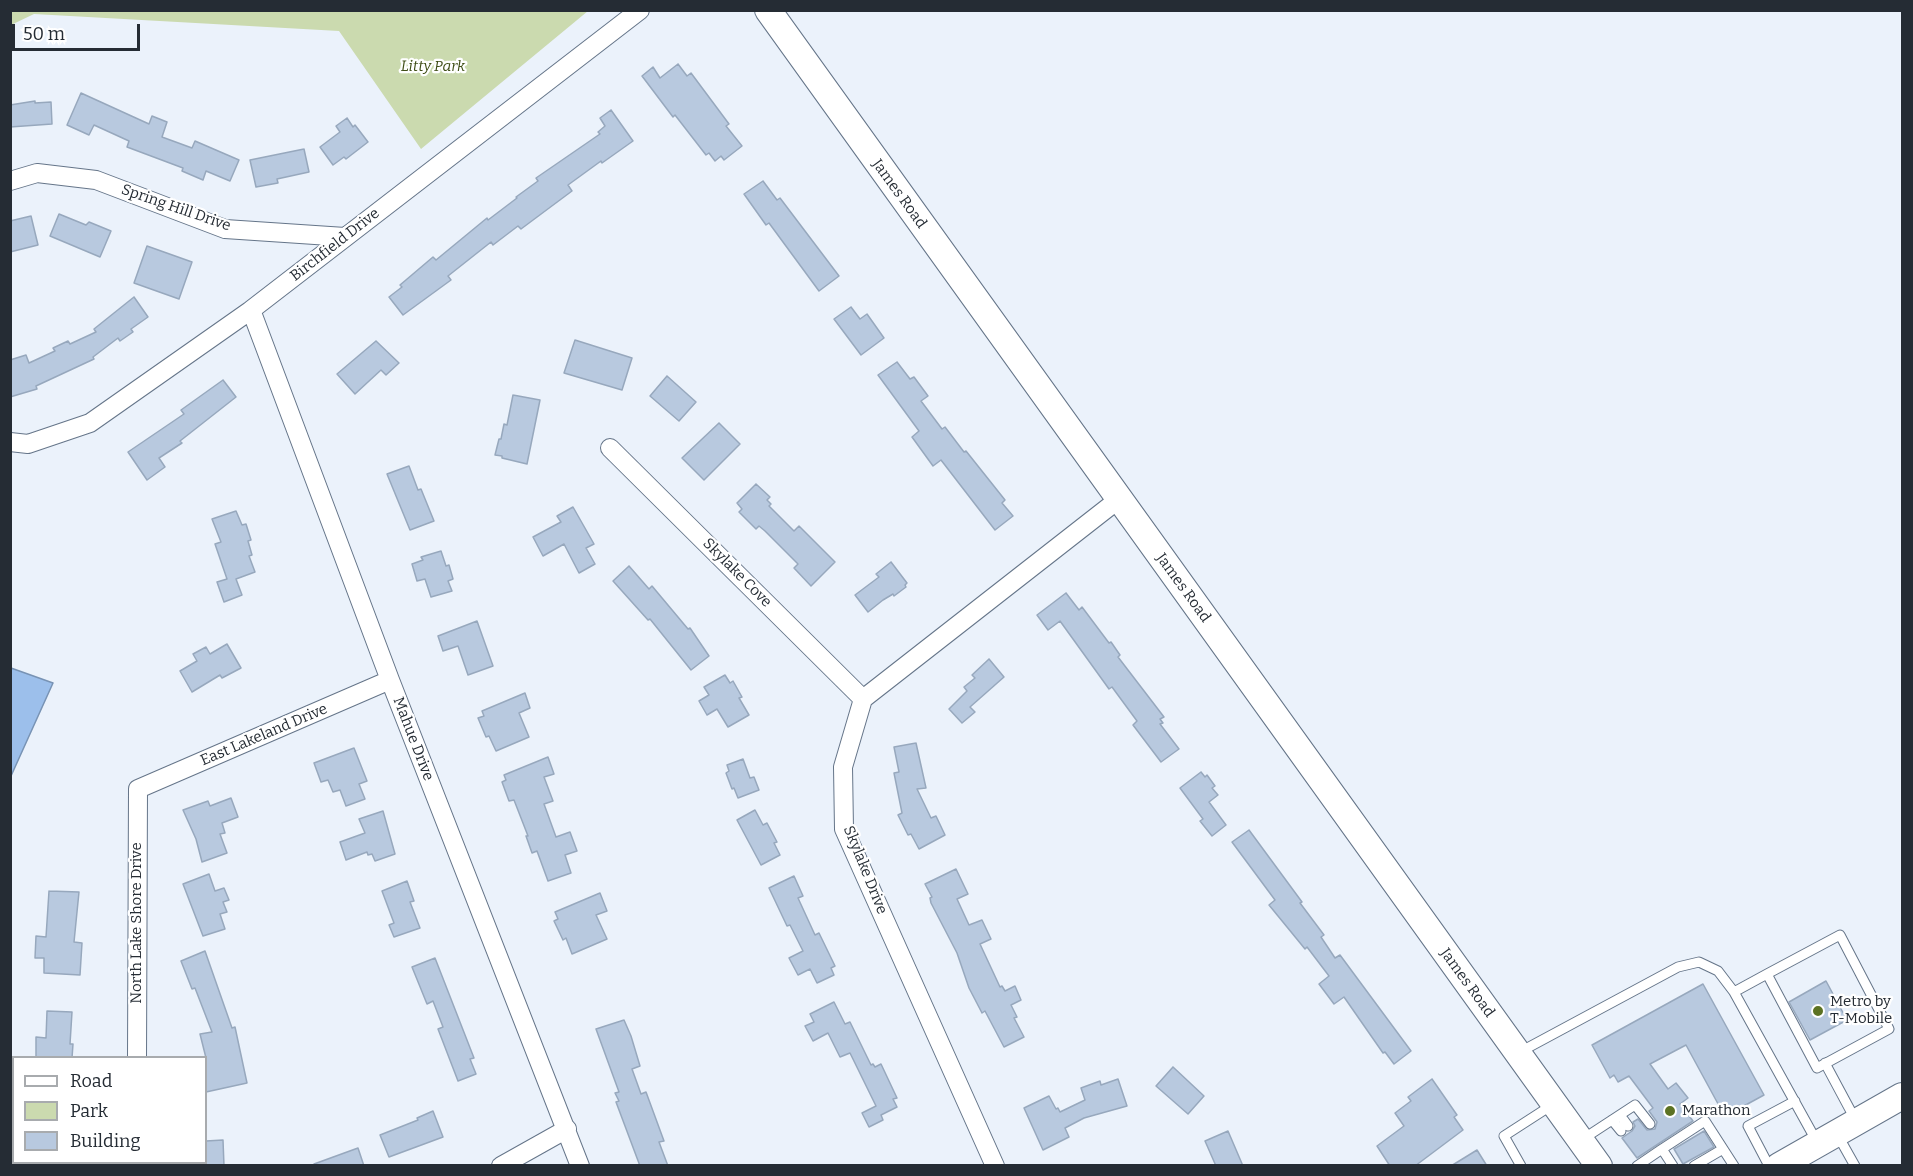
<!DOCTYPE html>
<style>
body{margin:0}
#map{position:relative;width:1913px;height:1176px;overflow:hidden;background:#ebf2fb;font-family:Bitter,serif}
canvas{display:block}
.frame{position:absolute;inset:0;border:12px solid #252c34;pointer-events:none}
.legend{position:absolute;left:12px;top:1056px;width:195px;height:108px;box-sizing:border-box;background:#fff;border:2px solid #a8abae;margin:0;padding:8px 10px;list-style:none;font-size:18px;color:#252c34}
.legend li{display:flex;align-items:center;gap:12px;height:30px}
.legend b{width:30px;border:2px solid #a8abae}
.scale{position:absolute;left:12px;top:24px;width:128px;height:27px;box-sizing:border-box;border:3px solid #252c34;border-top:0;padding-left:8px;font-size:18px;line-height:21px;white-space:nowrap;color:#252c34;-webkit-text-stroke:4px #fff;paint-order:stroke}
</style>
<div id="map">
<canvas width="1913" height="1176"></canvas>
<div class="frame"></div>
<ul class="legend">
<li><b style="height:8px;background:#fff"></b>Road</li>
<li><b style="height:16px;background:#cbdaaf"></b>Park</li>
<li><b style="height:16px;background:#b8c9df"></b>Building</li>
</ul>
<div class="scale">50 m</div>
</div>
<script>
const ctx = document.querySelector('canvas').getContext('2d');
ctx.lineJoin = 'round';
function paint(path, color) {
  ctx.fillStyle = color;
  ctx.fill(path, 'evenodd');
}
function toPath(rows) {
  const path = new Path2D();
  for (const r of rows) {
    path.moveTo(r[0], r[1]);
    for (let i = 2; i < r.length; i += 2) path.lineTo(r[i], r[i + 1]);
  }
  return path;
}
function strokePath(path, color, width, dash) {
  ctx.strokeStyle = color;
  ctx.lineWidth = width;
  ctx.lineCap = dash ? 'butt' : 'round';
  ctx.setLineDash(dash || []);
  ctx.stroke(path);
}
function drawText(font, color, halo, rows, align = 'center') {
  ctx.font = font + ' Bitter,serif';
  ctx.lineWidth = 4.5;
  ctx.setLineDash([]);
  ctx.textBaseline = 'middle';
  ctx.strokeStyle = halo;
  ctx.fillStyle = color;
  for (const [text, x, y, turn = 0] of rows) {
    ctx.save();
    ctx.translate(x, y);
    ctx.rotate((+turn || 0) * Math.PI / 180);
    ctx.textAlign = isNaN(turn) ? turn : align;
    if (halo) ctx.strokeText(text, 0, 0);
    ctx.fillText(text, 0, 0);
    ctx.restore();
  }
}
const green = toPath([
 [11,10,588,10,588,11,421,149,339,31,34,14,11,25]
]);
const water = toPath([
 [11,668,53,683,11,776,10,668,11,668]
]);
const building = toPath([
 [678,64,687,76,691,73,729,124,726,126,742,146,724,160,721,156,715,161,709,153,706,155,675,115,673,117,642,76,653,67,660,78,678,64],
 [81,93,149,124,152,116,167,122,162,137,192,148,195,141,239,160,230,181,206,171,203,180,182,171,183,168,127,147,129,141,94,125,89,135,67,125,81,93],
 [35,101,35,103,51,102,52,124,10,127,10,105,35,101],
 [611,110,633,141,602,163,601,161,568,185,572,191,521,229,518,226,493,245,491,242,448,276,451,280,403,315,389,297,402,287,400,285,433,257,436,260,487,218,488,220,517,198,516,197,538,181,536,178,600,134,598,132,605,126,600,118,611,110],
 [347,118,353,127,355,125,368,142,346,159,344,157,333,165,320,147,340,132,336,126,347,118],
 [304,149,309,172,277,179,278,183,256,187,250,160,304,149],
 [763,181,777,200,780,198,839,276,819,291,769,223,766,225,744,194,763,181],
 [59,214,86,225,89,222,111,231,100,257,50,236,59,214],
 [31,216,38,245,10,252,10,221,31,216],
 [147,246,192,262,179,299,134,283,147,246],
 [134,297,148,317,131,329,133,332,120,341,118,338,93,357,94,359,36,386,37,389,10,397,10,360,26,355,29,363,55,351,53,348,68,341,70,344,96,332,94,329,134,297],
 [851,307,860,319,867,314,884,338,861,355,834,319,851,307],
 [575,340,632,358,622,390,564,373,575,340],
 [376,341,399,363,386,375,381,370,355,394,337,374,376,341],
 [897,362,910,379,914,377,928,396,921,401,942,429,945,427,964,452,966,451,1005,500,1002,503,1013,516,995,530,941,460,933,466,912,437,919,431,878,375,897,362],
 [667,376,696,402,679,421,650,396,667,376],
 [223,380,236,397,180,441,182,443,159,458,165,467,147,480,128,452,184,414,181,410,223,380],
 [513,395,540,400,527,464,502,458,502,456,495,455,499,439,501,439,504,424,507,425,513,395],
 [719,423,740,444,704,480,682,458,719,423],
 [409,466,418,490,421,489,434,521,410,530,387,474,409,466],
 [756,484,770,497,767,500,771,504,769,506,794,531,799,526,835,562,811,586,794,568,798,564,765,531,759,526,756,529,739,512,742,509,737,503,756,484],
 [573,507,594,544,586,548,595,564,579,573,564,544,543,556,533,537,561,522,557,516,573,507],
 [236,511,242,525,246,524,251,540,248,541,252,555,249,556,255,572,236,579,242,595,224,602,217,582,227,579,215,544,221,542,212,519,236,511],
 [441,551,446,566,449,565,453,579,448,581,452,591,431,597,425,579,417,581,412,564,423,560,421,557,441,551],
 [891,562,907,583,905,585,906,587,894,596,893,594,883,600,868,612,855,595,879,577,876,574,891,562],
 [629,566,649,589,652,586,688,629,690,628,709,656,691,670,650,619,648,620,613,581,629,566],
 [1066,593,1079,610,1082,607,1109,643,1111,642,1120,655,1118,657,1164,717,1160,719,1163,723,1160,724,1179,749,1161,762,1133,725,1137,721,1112,687,1109,689,1060,621,1048,630,1037,615,1066,593],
 [477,621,493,666,468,675,458,646,443,651,438,636,477,621],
 [227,644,241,668,222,678,220,675,192,692,180,671,197,661,193,654,206,647,210,654,227,644],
 [989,659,1004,677,970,707,975,712,962,723,949,709,967,691,964,687,975,678,972,675,989,659],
 [725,675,730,683,733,681,742,697,739,698,749,715,728,727,717,709,707,715,699,701,709,695,704,687,725,675],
 [525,693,530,708,519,713,529,737,496,751,489,736,486,737,478,718,484,716,482,711,525,693],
 [916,743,926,788,917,789,931,818,936,816,945,835,919,849,911,834,908,835,898,815,902,813,894,773,899,772,894,747,916,743],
 [354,748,367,781,359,784,365,799,346,806,340,790,333,792,328,780,321,782,314,763,354,748],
 [548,757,554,774,544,777,553,801,544,804,556,837,570,832,577,851,565,855,571,873,548,881,537,851,532,853,526,836,528,836,514,800,509,801,502,782,506,780,504,775,548,757],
 [743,759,750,778,754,777,759,790,738,798,734,788,732,789,726,773,729,771,727,765,743,759],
 [1201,772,1205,777,1207,775,1215,786,1212,788,1218,795,1209,802,1226,825,1212,836,1200,821,1203,819,1180,788,1201,772],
 [231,798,238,817,222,823,225,833,220,834,227,853,202,862,196,839,183,810,208,801,210,806,231,798],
 [755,810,763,825,767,823,777,842,774,843,780,855,761,865,737,820,755,810],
 [383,811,395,854,375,861,372,854,368,855,367,852,346,860,340,842,365,833,359,819,383,811],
 [1249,830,1302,902,1300,903,1324,935,1321,937,1335,958,1340,955,1411,1051,1394,1064,1385,1052,1383,1053,1344,997,1334,1004,1319,984,1329,976,1307,947,1305,949,1269,905,1275,900,1232,842,1249,830],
 [956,869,968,894,957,899,969,925,982,920,991,939,980,944,1000,987,1002,986,1005,991,1015,986,1021,1000,1011,1005,1017,1017,1014,1018,1024,1037,1004,1047,985,1011,982,1013,969,988,957,953,931,903,930,898,932,897,925,884,956,869],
 [209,874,215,891,224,888,229,900,223,902,227,912,220,914,225,929,203,936,183,884,209,874],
 [794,876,803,896,798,898,815,935,819,933,835,966,831,968,834,975,817,983,810,969,798,975,789,958,803,951,790,925,787,926,769,888,794,876],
 [407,881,414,901,410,902,420,928,394,937,389,925,394,923,382,891,407,881],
 [49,891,79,892,74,942,82,943,80,975,44,973,44,958,35,958,36,936,46,937,49,891],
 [600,893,607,911,596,915,607,939,572,954,566,938,563,940,554,921,558,919,555,912,600,893],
 [205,951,232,1028,235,1027,247,1083,206,1092,206,1058,200,1034,212,1032,195,988,192,989,181,961,205,951],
 [435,958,474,1058,470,1059,476,1074,458,1081,438,1029,443,1027,433,1001,427,1004,412,967,435,958],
 [1826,981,1847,1020,1810,1040,1789,1002,1826,981],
 [1703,984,1764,1095,1731,1113,1730,1110,1723,1113,1686,1045,1650,1064,1668,1089,1676,1083,1688,1098,1680,1104,1693,1121,1637,1158,1622,1138,1632,1131,1635,1126,1633,1122,1638,1119,1647,1130,1655,1129,1657,1122,1649,1111,1653,1108,1629,1076,1618,1082,1614,1075,1610,1078,1592,1045,1703,984],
 [834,1002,845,1024,850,1022,871,1065,873,1064,875,1067,881,1064,897,1098,893,1099,897,1107,881,1115,883,1120,869,1127,862,1113,876,1106,850,1053,840,1057,828,1033,813,1041,805,1026,814,1022,810,1014,834,1002],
 [47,1011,72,1012,70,1044,73,1044,72,1058,36,1058,36,1037,46,1038,47,1011],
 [624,1020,631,1036,640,1066,632,1069,641,1094,646,1092,664,1141,659,1142,668,1166,640,1166,616,1102,619,1101,615,1093,619,1092,596,1029,624,1020],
 [1173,1067,1204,1096,1188,1114,1156,1086,1173,1067],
 [1118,1079,1127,1106,1084,1118,1065,1128,1069,1137,1043,1150,1024,1108,1049,1096,1056,1109,1058,1108,1060,1112,1085,1100,1081,1088,1100,1081,1101,1085,1118,1079],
 [1432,1079,1457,1115,1454,1117,1463,1130,1415,1166,1390,1166,1377,1146,1404,1126,1395,1113,1411,1101,1408,1097,1432,1079],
 [433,1111,443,1137,389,1157,380,1135,418,1120,417,1118,433,1111],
 [1228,1131,1243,1166,1216,1166,1205,1141,1228,1131],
 [1704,1131,1714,1147,1683,1164,1674,1149,1704,1131],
 [223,1140,224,1166,206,1166,206,1141,223,1140],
 [358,1148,364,1166,314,1166,314,1164,358,1148],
 [1477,1150,1487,1166,1451,1166,1477,1150]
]);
const lane = toPath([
 [1734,992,1767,974,1840,935,1889,1029,1817,1068,1767,974],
 [1518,1053,1678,967,1699,962,1718,971,1734,992,1817,1142],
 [1825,1063,1855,1119],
 [1620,1115,1628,1126],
 [1612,1120,1621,1131],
 [1837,1134,1855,1166],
 [1583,1139,1635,1105,1650,1124],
 [1521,1166,1504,1136,1552,1105],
 [1637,1166,1662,1149],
 [1673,1166,1662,1149,1705,1121,1734,1166],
 [1694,1166,1723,1149],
 [1769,1166,1748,1126,1795,1101]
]);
const street = toPath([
 [10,181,37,173,96,180,225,229,345,237],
 [251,310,390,680,580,1166],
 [10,442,28,444,90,423,251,310,640,10],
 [610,448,863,699],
 [137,1058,138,789,390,680],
 [137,1166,137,1162],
 [501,1166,567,1129],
 [995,1166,844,829,843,767,863,699,1119,499]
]);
const secondary = toPath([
 [768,10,1599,1166],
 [1779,1166,1902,1096]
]);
const markers = [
 [1818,1011,6,"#5c7223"],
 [1670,1111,6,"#5c7223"]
];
const parkNames = [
 ["Litty Park",433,67]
];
const streetNames = [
 ["James Road",899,194,54],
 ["Spring Hill Drive",176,208,19],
 ["Birchfield Drive",335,245,-38],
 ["Skylake Cove",737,573,45],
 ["James Road",1183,588,54],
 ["East Lakeland Drive",264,735,-23],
 ["Mahue Drive",413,739,69],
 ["Skylake Drive",865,870,68],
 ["North Lake Shore Drive",137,923,-90],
 ["James Road",1467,983,54]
];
const poiNames = [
 ["Metro by",1830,1002],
 ["T-Mobile",1830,1019],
 ["Marathon",1682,1111]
];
paint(green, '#cbdaaf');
paint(water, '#9cbfeb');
strokePath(water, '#7893b4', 1.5);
paint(building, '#b8c9df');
strokePath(building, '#97a8bd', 1.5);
strokePath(lane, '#657589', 11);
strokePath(street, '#657589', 20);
strokePath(secondary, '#657589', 28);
strokePath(lane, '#fff', 9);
strokePath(street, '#fff', 18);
strokePath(secondary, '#fff', 26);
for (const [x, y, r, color] of markers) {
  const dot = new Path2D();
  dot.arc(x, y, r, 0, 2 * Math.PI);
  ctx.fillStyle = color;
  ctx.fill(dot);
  strokePath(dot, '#fff', 2);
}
drawText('italic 15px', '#3e4d15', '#fff', parkNames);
drawText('15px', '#252c34', '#fff', streetNames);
drawText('15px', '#252c34', '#fff', poiNames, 'left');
</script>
